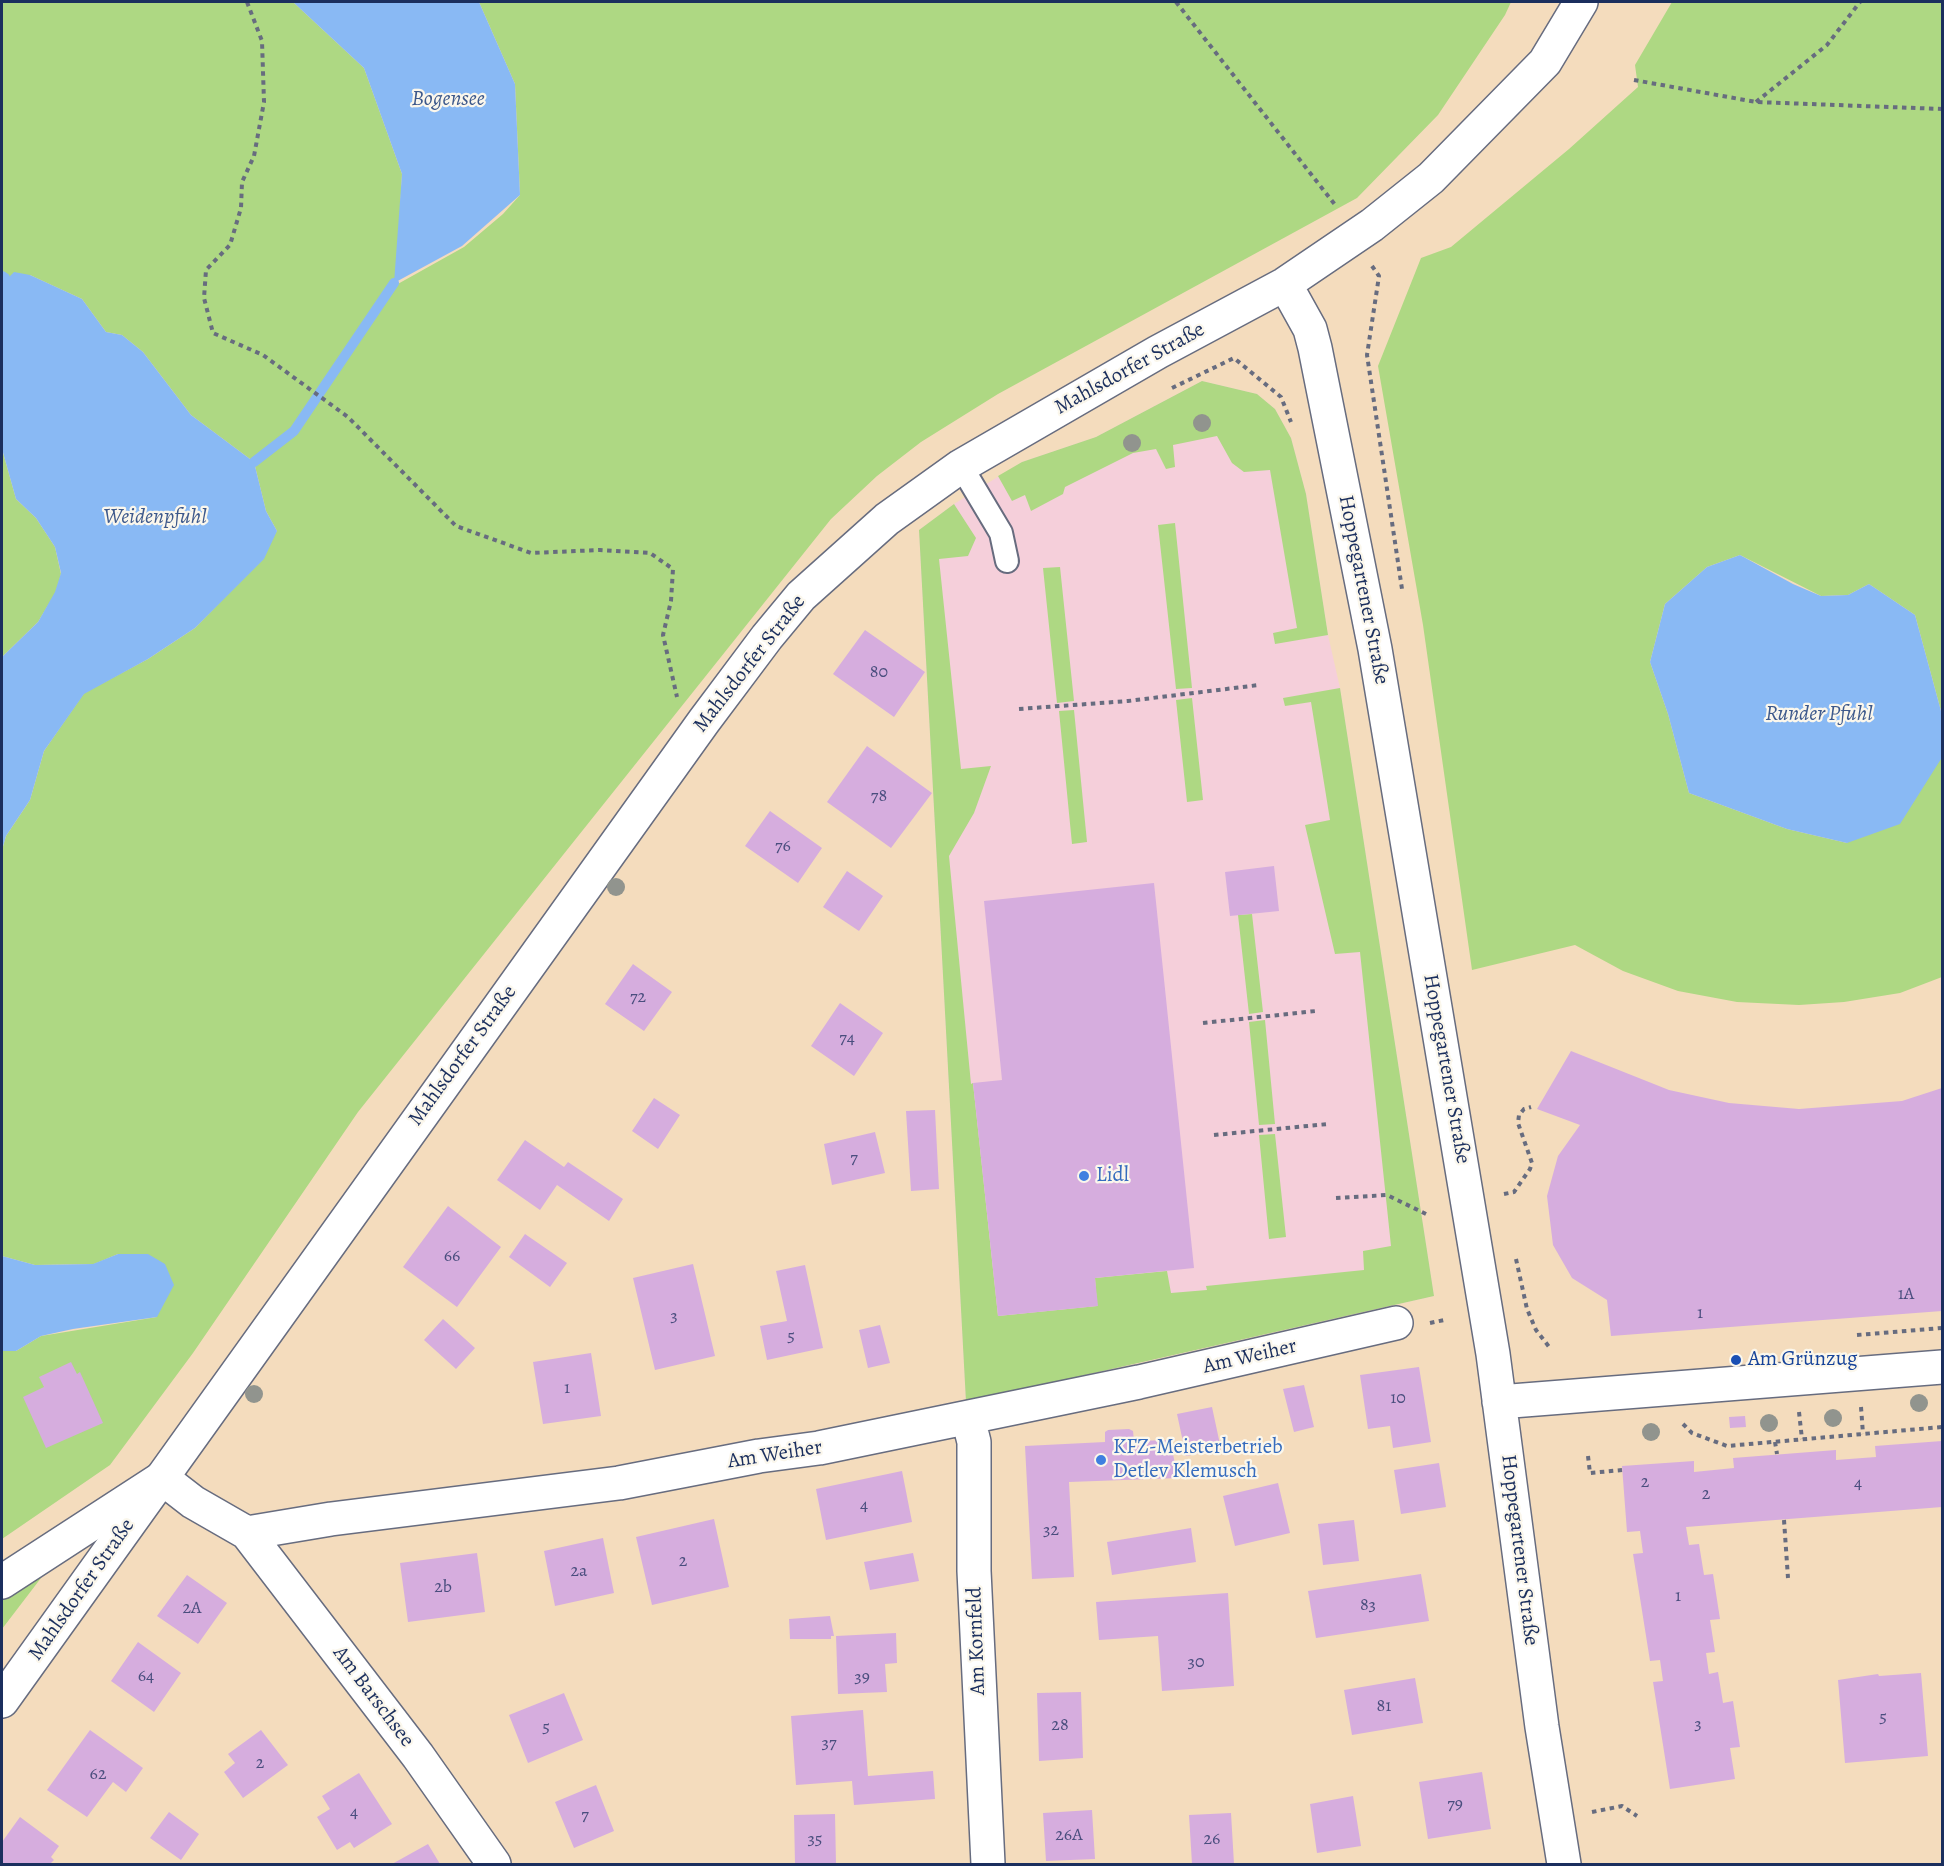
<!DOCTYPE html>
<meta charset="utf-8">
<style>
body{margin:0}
#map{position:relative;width:1944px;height:1866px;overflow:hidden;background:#f4dcbd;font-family:Alegreya,serif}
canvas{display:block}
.frame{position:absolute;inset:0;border:3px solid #1b2f5e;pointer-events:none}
</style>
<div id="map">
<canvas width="1944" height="1866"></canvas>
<div class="frame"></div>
</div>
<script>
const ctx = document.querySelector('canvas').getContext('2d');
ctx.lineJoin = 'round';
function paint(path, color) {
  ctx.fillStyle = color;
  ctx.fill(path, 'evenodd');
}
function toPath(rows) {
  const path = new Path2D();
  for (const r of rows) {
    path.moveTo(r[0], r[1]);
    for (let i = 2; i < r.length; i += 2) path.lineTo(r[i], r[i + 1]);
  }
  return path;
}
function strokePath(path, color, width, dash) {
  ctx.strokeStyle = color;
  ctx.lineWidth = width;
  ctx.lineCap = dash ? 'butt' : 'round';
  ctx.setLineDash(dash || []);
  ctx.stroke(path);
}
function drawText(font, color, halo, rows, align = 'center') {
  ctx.font = font + ' Alegreya,serif';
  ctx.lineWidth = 4.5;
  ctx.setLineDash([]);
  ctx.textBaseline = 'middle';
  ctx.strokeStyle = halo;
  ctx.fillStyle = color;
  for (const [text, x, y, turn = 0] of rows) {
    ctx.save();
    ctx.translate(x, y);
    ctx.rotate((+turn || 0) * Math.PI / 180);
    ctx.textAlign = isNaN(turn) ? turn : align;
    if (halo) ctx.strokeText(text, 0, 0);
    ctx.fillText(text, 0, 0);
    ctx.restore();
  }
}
const built = toPath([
 [1202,381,1257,394,1275,409,1291,438,1306,494,1328,635,1340,688,1434,1296,966,1402,919,530,954,504,1022,462,1096,437]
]);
const green = toPath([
 [2,2,293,2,364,68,402,174,396,285,464,247,503,214,520,195,515,84,479,2,1511,2,1505,15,1438,115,1357,198,998,394,921,442,877,476,831,519,358,1112,193,1353,110,1465,2,1539,2,1351,16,1351,41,1336,157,1317,118,1254,94,1264,35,1265,2,1256,2,850,6,836,30,800,44,751,84,693,148,659,195,628,228,594,277,531,266,511,254,462,191,415,143,352,122,335,106,332,82,299,58,288,30,275,5,278,2,284],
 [1672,2,1942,2,1942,977,1900,993,1844,1002,1799,1005,1737,1002,1678,991,1623,971,1575,945,1472,970,1423,625,1378,366,1421,258,1451,247,1569,149,1638,87,1635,65],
 [1740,555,1821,596,1848,595,1869,584,1915,615,1941,711,1847,843,1787,829,1689,793,1668,714,1650,662,1665,604,1707,567],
 [1202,381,1257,394,1275,409,1291,438,1306,494,1328,635,1275,644,1273,633,1297,628,1270,470,1244,472,1232,463,1217,436,1173,445,1175,467,1166,469,1156,449,1133,453,1065,487,1063,494,1031,511,1025,495,1012,501,998,476,1022,462,1096,437],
 [2,449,16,499,36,518,55,547,61,574,56,592,38,622,2,657],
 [954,504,976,538,968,556,939,559,961,769,991,766,974,813,949,856,971,1084,973,1083,998,1316,1097,1306,1095,1278,1167,1271,1171,1293,1207,1290,1206,1286,1364,1270,1363,1251,1391,1246,1360,952,1335,954,1305,825,1330,820,1311,702,1285,706,1283,698,1340,688,1434,1296,966,1402,919,530],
 [1175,523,1192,688,1176,689,1158,525],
 [1060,567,1074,701,1057,703,1043,568],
 [1192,698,1203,800,1187,802,1176,700],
 [1074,710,1087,842,1072,844,1059,711],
 [1252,914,1263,1012,1249,1014,1238,915],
 [1265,1020,1275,1124,1259,1125,1249,1022],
 [1275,1134,1286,1237,1269,1239,1259,1135],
 [38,1577,41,1578,2,1629,2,1597]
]);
const water = toPath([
 [293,2,479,2,515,84,520,195,462,246,394,283,402,174,364,68],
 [14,272,30,275,82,299,106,332,122,335,143,352,191,415,254,462,266,511,277,531,264,559,195,628,148,659,84,694,44,751,30,800,6,836,2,850,2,657,38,622,55,592,61,573,55,547,36,518,16,499,2,449,2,284],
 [1740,555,1793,584,1821,596,1848,595,1869,584,1915,615,1941,711,1941,759,1900,824,1847,843,1787,829,1689,793,1668,714,1650,662,1665,604,1707,567],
 [118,1254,148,1254,165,1264,174,1285,157,1317,73,1329,41,1336,16,1351,2,1351,2,1256,35,1265,93,1264]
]);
const stream = toPath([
 [2,276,5,278],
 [254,462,294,431,394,283]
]);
const building = toPath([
 [865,630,925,672,894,717,833,674],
 [867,746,932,793,891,848,827,802],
 [770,811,822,848,798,883,745,846],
 [1274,866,1279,911,1230,916,1225,872],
 [847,871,883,896,859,931,823,907],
 [1154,883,1194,1268,1095,1278,1098,1306,998,1316,973,1083,1002,1080,984,901],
 [633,964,672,992,644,1031,605,1004],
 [840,1003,883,1033,854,1076,811,1046],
 [1571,1051,1669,1090,1729,1103,1799,1109,1902,1101,1942,1088,1942,1311,1611,1336,1607,1300,1572,1278,1553,1245,1547,1196,1558,1156,1580,1125,1537,1109],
 [654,1098,680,1115,658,1149,632,1131],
 [935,1110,939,1189,911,1191,906,1111],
 [875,1132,885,1173,832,1185,824,1144],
 [525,1140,564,1167,568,1162,623,1199,609,1221,557,1185,540,1210,497,1180],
 [448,1206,501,1247,457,1307,403,1267],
 [525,1234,567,1263,550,1287,509,1257],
 [693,1264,715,1356,655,1370,633,1278],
 [805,1265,823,1348,767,1360,760,1326,787,1321,776,1271],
 [443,1319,475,1348,456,1369,424,1340],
 [880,1325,890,1363,868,1368,859,1330],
 [591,1353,601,1416,543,1424,533,1362],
 [71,1362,77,1374,80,1372,103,1423,46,1448,23,1397,44,1387,39,1377],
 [1419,1367,1431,1442,1393,1448,1390,1426,1368,1429,1360,1375],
 [1304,1385,1314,1427,1294,1432,1283,1389],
 [1212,1407,1221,1449,1186,1456,1177,1414],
 [1745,1416,1746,1427,1730,1428,1729,1417],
 [1129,1429,1133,1431,1134,1441,1170,1440,1178,1478,1069,1482,1074,1577,1032,1579,1025,1446,1105,1442,1105,1432,1108,1430],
 [1942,1441,1942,1507,1686,1527,1689,1545,1699,1544,1704,1575,1713,1574,1720,1619,1710,1620,1715,1652,1706,1653,1709,1674,1718,1672,1723,1703,1733,1701,1740,1747,1730,1748,1735,1779,1670,1789,1653,1682,1663,1681,1660,1660,1650,1661,1633,1554,1643,1553,1640,1531,1627,1532,1622,1466,1694,1461,1694,1472,1734,1468,1733,1458,1836,1450,1836,1460,1876,1457,1875,1446],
 [1439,1463,1446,1507,1401,1514,1394,1470],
 [902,1471,912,1522,826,1540,816,1489],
 [1278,1483,1290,1533,1235,1546,1223,1496],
 [714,1519,729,1587,652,1605,636,1537],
 [1354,1520,1359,1561,1323,1565,1318,1524],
 [1191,1528,1196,1562,1112,1575,1107,1542],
 [603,1538,614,1593,555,1606,544,1551],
 [477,1553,485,1612,408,1622,400,1563],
 [913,1553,919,1581,870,1590,864,1562],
 [1421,1574,1429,1621,1316,1638,1308,1591],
 [187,1575,227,1603,198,1644,157,1616],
 [1228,1593,1234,1686,1162,1691,1158,1636,1099,1640,1096,1602],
 [830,1616,834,1636,831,1636,831,1639,790,1639,789,1619],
 [896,1633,897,1663,885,1664,887,1692,838,1694,836,1636],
 [138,1642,181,1673,154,1712,111,1681],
 [1921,1673,1928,1756,1845,1763,1838,1680,1878,1674,1879,1676],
 [1415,1678,1423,1723,1352,1735,1344,1690],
 [1081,1692,1083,1758,1039,1761,1037,1693],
 [564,1693,583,1740,528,1763,509,1715],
 [863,1710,868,1776,933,1771,935,1799,854,1805,852,1781,796,1785,791,1716],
 [90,1730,143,1768,126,1792,113,1782,87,1817,47,1790],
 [261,1730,288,1765,243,1798,224,1772,235,1763,228,1754],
 [1482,1772,1491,1829,1428,1839,1419,1782],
 [359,1773,392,1824,354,1848,350,1842,337,1850,317,1817,330,1809,322,1796],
 [596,1785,614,1831,574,1848,555,1802],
 [1353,1796,1361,1846,1317,1853,1310,1804],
 [1092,1810,1095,1859,1046,1861,1043,1813],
 [169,1812,199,1834,181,1860,150,1838],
 [1231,1813,1234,1864,1192,1864,1189,1815],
 [835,1814,836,1864,795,1864,794,1815],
 [20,1817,59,1846,51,1857,54,1860,50,1864,2,1864,2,1842],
 [428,1844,440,1864,392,1864]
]);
const path = toPath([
 [247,2,262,41,264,102,254,156,242,182,241,208,230,245,206,270,204,298,213,333,263,355,348,417,456,526,531,553,600,550,650,553,673,569,671,601,663,635,677,697],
 [1176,2,1336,206],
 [1634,80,1756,102,1942,109],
 [1756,102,1827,45,1860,2],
 [1372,266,1379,276,1367,355,1402,589],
 [1172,388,1234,358,1281,397,1291,422],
 [1019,709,1128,701,1259,685],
 [1203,1023,1316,1011],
 [1214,1135,1328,1124],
 [1504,1194,1514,1192,1530,1169,1532,1163,1518,1123,1519,1115,1524,1109,1531,1107],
 [1336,1198,1387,1195,1426,1214],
 [1516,1259,1527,1309,1536,1330,1550,1348],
 [1430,1323,1444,1320],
 [1857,1335,1942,1328],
 [1861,1407,1863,1434],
 [1799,1412,1802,1439],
 [1683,1424,1692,1433,1727,1446,1942,1427],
 [1775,1442,1777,1454],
 [1588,1456,1590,1473,1622,1470],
 [1784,1520,1788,1578],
 [1592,1812,1622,1806,1637,1816]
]);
const lane = toPath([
 [961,466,1001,533,1007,561]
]);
const street = toPath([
 [968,1418,974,1442,974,1571,988,1864],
 [247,1533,418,1756,494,1864],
 [2,1582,162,1478,193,1502,247,1533,331,1519,619,1483,759,1456,819,1448,1139,1382,1396,1323]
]);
const secondary = toPath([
 [1285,284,1310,329,1315,348,1375,649,1493,1354,1542,1727,1564,1864],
 [1499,1402,1942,1367],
 [2,1701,704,721,767,637,801,596,887,519,961,466,1158,352,1285,284,1372,225,1431,178,1545,62,1581,2]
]);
const trees = [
 [1202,423],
 [1132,443],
 [616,887],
 [254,1394],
 [1919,1403],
 [1833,1418],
 [1769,1423],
 [1651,1432]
];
const markers = [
 [1084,1176,6,"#3f7fe0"],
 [1736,1360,6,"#1a4fb4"],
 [1101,1460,6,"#3f7fe0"]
];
const numberNames = [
 ["80",879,673],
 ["78",879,797],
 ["76",783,847],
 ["72",638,998],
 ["74",847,1039],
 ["7",854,1159],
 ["66",452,1257],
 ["1A",1906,1295],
 ["1",1700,1314],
 ["3",674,1317],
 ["5",791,1337],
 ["1",567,1389],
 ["10",1398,1399],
 ["2",1645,1483],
 ["4",1858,1484],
 ["2",1706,1495],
 ["4",864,1506],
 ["32",1051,1531],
 ["2",683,1562],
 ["2a",579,1572],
 ["2b",443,1588],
 ["1",1678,1597],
 ["83",1368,1606],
 ["2A",192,1609],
 ["30",1196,1663],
 ["64",146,1677],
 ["39",862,1678],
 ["81",1384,1707],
 ["5",1883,1718],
 ["3",1698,1725],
 ["28",1060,1726],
 ["5",546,1728],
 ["37",829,1744],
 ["2",260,1764],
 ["62",98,1775],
 ["79",1455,1805],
 ["4",354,1813],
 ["7",585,1816],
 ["26A",1069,1836],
 ["35",815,1840],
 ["26",1212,1840]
];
const streetNames = [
 ["Mahlsdorfer Straße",1130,369,-29],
 ["Hoppegartener Straße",1363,590,79],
 ["Mahlsdorfer Straße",750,664,-52],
 ["Mahlsdorfer Straße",463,1056,-54],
 ["Hoppegartener Straße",1446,1069,80],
 ["Am Weiher",1250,1357,-13],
 ["Am Weiher",775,1455,-9],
 ["Hoppegartener Straße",1519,1550,83],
 ["Mahlsdorfer Straße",82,1590,-55],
 ["Am Kornfeld",977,1641,-92],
 ["Am Barschsee",373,1697,53]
];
const shopNames = [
 ["Lidl",1096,1176],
 ["KFZ-Meisterbetrieb",1113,1448],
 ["Detlev Klemusch",1113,1472]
];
const transitNames = [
 ["Am Grünzug",1748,1360]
];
const waterNames = [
 ["Bogensee",448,100],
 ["Weidenpfuhl",155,518],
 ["Runder Pfuhl",1819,715]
];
paint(built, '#f5cfda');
paint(green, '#aed883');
paint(water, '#89b9f4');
strokePath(stream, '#89b9f4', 10);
paint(building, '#d6adde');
strokePath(lane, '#676c7f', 26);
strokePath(street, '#676c7f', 36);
strokePath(secondary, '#676c7f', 36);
strokePath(path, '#676c7f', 4, [4.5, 4.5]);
strokePath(lane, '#fff', 22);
strokePath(street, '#fff', 33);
strokePath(secondary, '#fff', 33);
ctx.fillStyle = '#91948e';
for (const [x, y] of trees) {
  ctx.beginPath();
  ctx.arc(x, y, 9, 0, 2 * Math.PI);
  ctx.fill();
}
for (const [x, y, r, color] of markers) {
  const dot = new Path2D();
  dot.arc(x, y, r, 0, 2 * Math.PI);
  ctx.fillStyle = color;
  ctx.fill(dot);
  strokePath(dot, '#fbf7ec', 2);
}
drawText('18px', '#4a4e7e', null, numberNames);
drawText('21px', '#1b2f5e', '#fbf7ec', streetNames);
drawText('21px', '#366cbe', '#fbf7ec', shopNames, 'left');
drawText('21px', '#164399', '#fbf7ec', transitNames, 'left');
drawText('italic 22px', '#3c588b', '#fbf7ec', waterNames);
</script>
